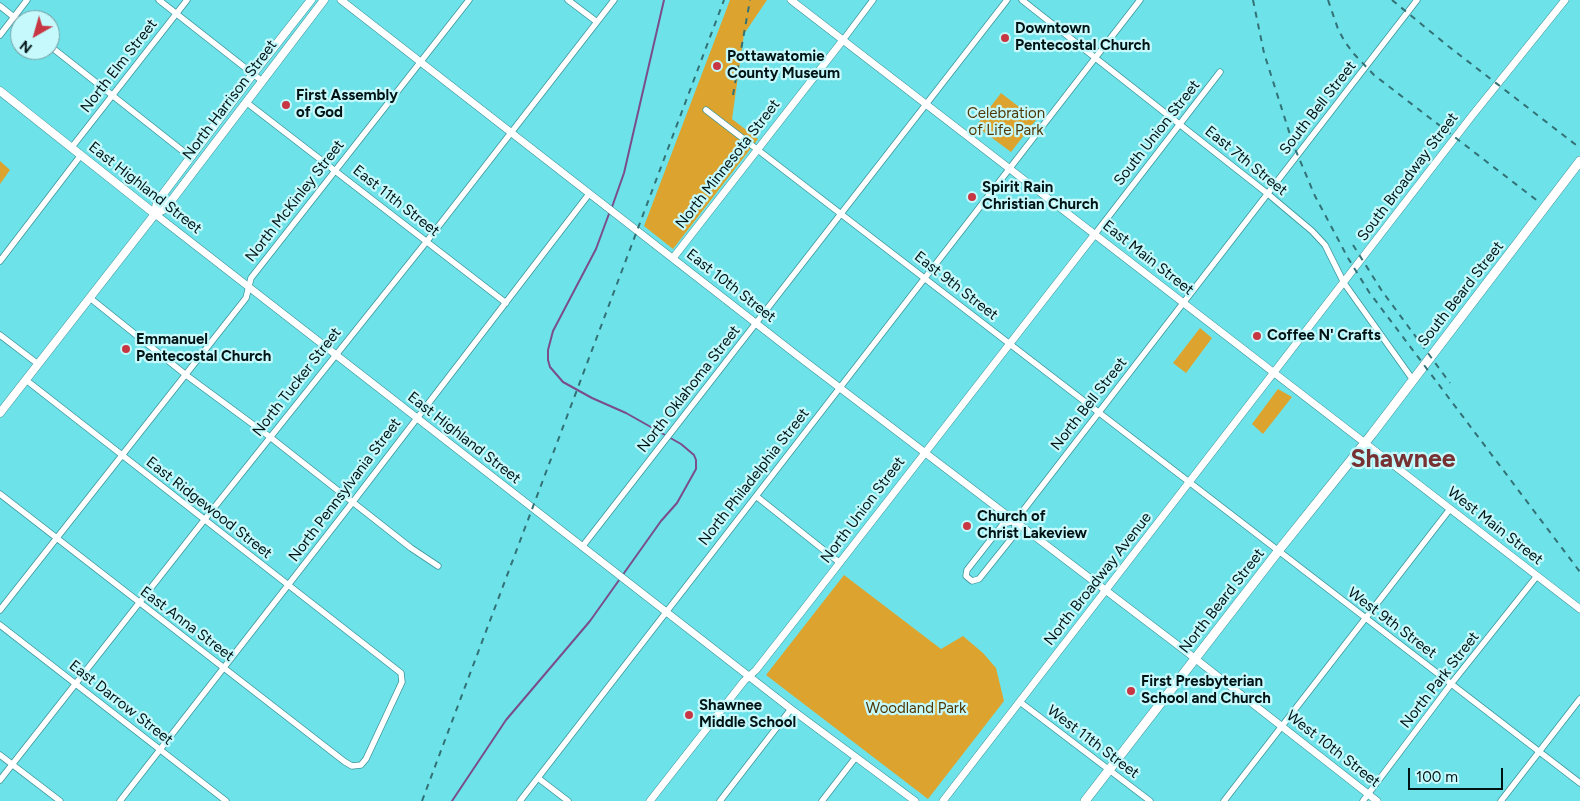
<!DOCTYPE html>
<style>
body{margin:0}
#map{position:relative;width:1580px;height:801px;overflow:hidden;background:#6ee2e9;font-family:Figtree,sans-serif}
canvas{display:block}
.north{position:absolute;left:10px;top:10px;width:50px;height:50px;box-sizing:border-box;background:#c5f9fc;border:1px solid #769da0;border-radius:50%;rotate:218deg;font-size:14px;font-weight:700;line-height:20px;text-align:center;color:#001315}
.north::after{content:'';display:block;margin:auto;width:18px;height:22px;background:#c73743;clip-path:polygon(50% 0,100% 100%,50% 72%,0 100%)}
.scale{position:absolute;left:1408px;top:768px;width:95px;height:22px;box-sizing:border-box;border:2px solid #001315;border-top:0;padding-left:6px;font-size:15px;line-height:18px;white-space:nowrap;color:#001315;-webkit-text-stroke:4px #c5f9fc;paint-order:stroke}
</style>
<div id="map">
<canvas width="1580" height="801"></canvas>
<div class="north">N</div>
<div class="scale">100 m</div>
</div>
<script>
const ctx = document.querySelector('canvas').getContext('2d');
ctx.lineJoin = 'round';
function paint(path, color) {
  ctx.fillStyle = color;
  ctx.fill(path, 'evenodd');
}
function toPath(rows) {
  const path = new Path2D();
  for (const r of rows) {
    path.moveTo(r[0], r[1]);
    for (let i = 2; i < r.length; i += 2) path.lineTo(r[i], r[i + 1]);
  }
  return path;
}
function strokePath(path, color, width, dash) {
  ctx.strokeStyle = color;
  ctx.lineWidth = width;
  ctx.lineCap = dash ? 'butt' : 'round';
  ctx.setLineDash(dash || []);
  ctx.stroke(path);
}
function drawText(font, color, halo, rows, align = 'center') {
  ctx.font = font + ' Figtree,sans-serif';
  ctx.lineWidth = 4.5;
  ctx.setLineDash([]);
  ctx.textBaseline = 'middle';
  ctx.strokeStyle = halo;
  ctx.fillStyle = color;
  for (const [text, x, y, turn = 0] of rows) {
    ctx.save();
    ctx.translate(x, y);
    ctx.rotate((+turn || 0) * Math.PI / 180);
    ctx.textAlign = isNaN(turn) ? turn : align;
    if (halo) ctx.strokeText(text, 0, 0);
    ctx.fillText(text, 0, 0);
    ctx.restore();
  }
}
const green = toPath([
 [730,0,767,0,744,34,732,119,758,139,673,249,644,226],
 [1001,93,1036,120,1011,152,976,126],
 [0,161,10,170,0,184],
 [1200,328,1212,338,1186,373,1173,363],
 [1278,389,1292,397,1263,434,1252,424],
 [844,575,941,649,963,636,983,653,996,668,1004,701,928,799,766,675]
]);
const stream = toPath([
 [612,207,624,173,664,0],
 [452,801,506,720,590,621,661,521,677,503,696,469,696,460,694,455,681,444,626,413,592,398,563,382,550,367,548,360,548,350,553,331,596,249,610,211]
]);
const minor = toPath([
 [159,0,262,81],
 [568,0,597,22],
 [1022,0,1268,194,1312,231,1325,245,1344,283,1413,380],
 [0,6,20,22],
 [0,35,27,0],
 [843,40,873,0],
 [50,46,184,152,192,156],
 [246,102,506,303],
 [706,110,1580,783],
 [72,147,187,0],
 [1095,234,1220,72],
 [0,261,81,155],
 [90,298,186,375,270,437,411,548,438,566],
 [0,335,38,364],
 [0,494,345,762,352,766,361,765,366,759,402,682,401,673,26,380],
 [756,496,840,563],
 [1015,521,1015,534,979,579,972,581,966,576,967,570,1003,524,1015,521,1417,0],
 [582,547,1007,0],
 [0,610,246,298,251,278,469,0],
 [0,625,226,801],
 [1020,702,1150,801],
 [0,755,60,801],
 [538,778,568,801],
 [0,780,205,519,427,241,614,0],
 [120,801,352,503,589,194],
 [520,801,1140,0],
 [720,801,791,709],
 [822,801,856,757],
 [1224,801,1450,509],
 [1363,801,1451,684,1537,576],
 [1501,801,1580,699]
]);
const tertiary = toPath([
 [341,0,798,356,1188,653,1377,801],
 [791,0,1580,609],
 [155,214,791,709,915,801],
 [673,258,843,40],
 [650,801,744,681,756,670,803,610,1095,234],
 [943,801,1471,117,1565,0]
]);
const secondary = toPath([
 [0,91,155,214],
 [155,214,157,202,253,74,311,0],
 [0,413,155,214,165,209,324,0]
]);
const primary = toPath([
 [1085,801,1283,545,1372,434,1580,161]
]);
const rail = toPath([
 [1253,0,1264,53,1293,144,1315,196,1348,258,1369,292,1580,572],
 [1328,0,1338,29,1345,42,1354,54,1374,75,1539,202],
 [1392,0,1448,46,1580,148],
 [733,95,750,0],
 [1353,245,1382,291,1450,383],
 [422,801,724,0]
]);
const markers = [
 [1005,38,5,"#c73743"],
 [717,66,5,"#c73743"],
 [286,105,5,"#c73743"],
 [972,197,5,"#c73743"],
 [1257,336,5,"#c73743"],
 [126,349,5,"#c73743"],
 [967,526,5,"#c73743"],
 [1131,691,5,"#c73743"],
 [689,715,5,"#c73743"]
];
const poiNames = [
 ["Downtown",1015,29],
 ["Pentecostal Church",1015,46],
 ["Pottawatomie",727,57],
 ["County Museum",727,74],
 ["First Assembly",296,96],
 ["of God",296,113],
 ["Spirit Rain",982,188],
 ["Christian Church",982,205],
 ["Coffee N' Crafts",1267,336],
 ["Emmanuel",136,340],
 ["Pentecostal Church",136,357],
 ["Church of",977,517],
 ["Christ Lakeview",977,534],
 ["First Presbyterian",1141,682],
 ["School and Church",1141,699],
 ["Shawnee",699,706],
 ["Middle School",699,723]
];
const streetNames = [
 ["North Elm Street",119,66,-52],
 ["North Harrison Street",230,100,-53],
 ["South Bell Street",1318,108,-52],
 ["South Union Street",1157,133,-52],
 ["East 7th Street",1246,161,39],
 ["North Minnesota Street",728,164,-52],
 ["South Broadway Street",1408,177,-53],
 ["East Highland Street",145,188,38],
 ["North McKinley Street",295,201,-52],
 ["East 11th Street",396,201,38],
 ["East Main Street",1148,258,38],
 ["East 10th Street",731,286,38],
 ["East 9th Street",956,286,38],
 ["South Beard Street",1461,294,-52],
 ["North Tucker Street",297,382,-52],
 ["North Oklahoma Street",689,389,-52],
 ["North Bell Street",1089,404,-52],
 ["East Highland Street",464,438,38],
 ["North Philadelphia Street",754,477,-52],
 ["North Pennsylvania Street",345,490,-53],
 ["East Ridgewood Street",209,508,38],
 ["North Union Street",863,510,-53],
 ["West Main Street",1495,526,38],
 ["North Broadway Avenue",1098,579,-52],
 ["North Beard Street",1222,601,-52],
 ["West 9th Street",1392,623,37],
 ["East Anna Street",187,624,37],
 ["North Park Street",1440,680,-52],
 ["East Darrow Street",121,703,38],
 ["West 11th Street",1093,742,37],
 ["West 10th Street",1333,749,38]
];
const parkNames = [
 ["Celebration",1006,114],
 ["of Life Park",1006,131],
 ["Woodland Park",916,709]
];
const townNames = [
 ["Shawnee",1403,460]
];
paint(green, '#dca42f');
strokePath(stream, '#7a4d8b', 2);
strokePath(minor, '#3b949a', 7);
strokePath(tertiary, '#3b949a', 8);
strokePath(secondary, '#3b949a', 9);
strokePath(primary, '#3b949a', 10);
strokePath(minor, '#fff', 5.5);
strokePath(tertiary, '#fff', 7);
strokePath(secondary, '#fff', 8);
strokePath(primary, '#fff', 9);
strokePath(rail, '#327176', 2, [6, 6]);
for (const [x, y, r, color] of markers) {
  const dot = new Path2D();
  dot.arc(x, y, r, 0, 2 * Math.PI);
  ctx.fillStyle = color;
  ctx.fill(dot);
  strokePath(dot, '#c5f9fc', 2);
}
drawText('bold 15px', '#001315', '#c5f9fc', poiNames, 'left');
drawText('15px', '#001315', '#c5f9fc', streetNames);
drawText('15px', '#503804', '#c5f9fc', parkNames);
drawText('bold 25px', '#783132', '#c5f9fc', townNames);
</script>
